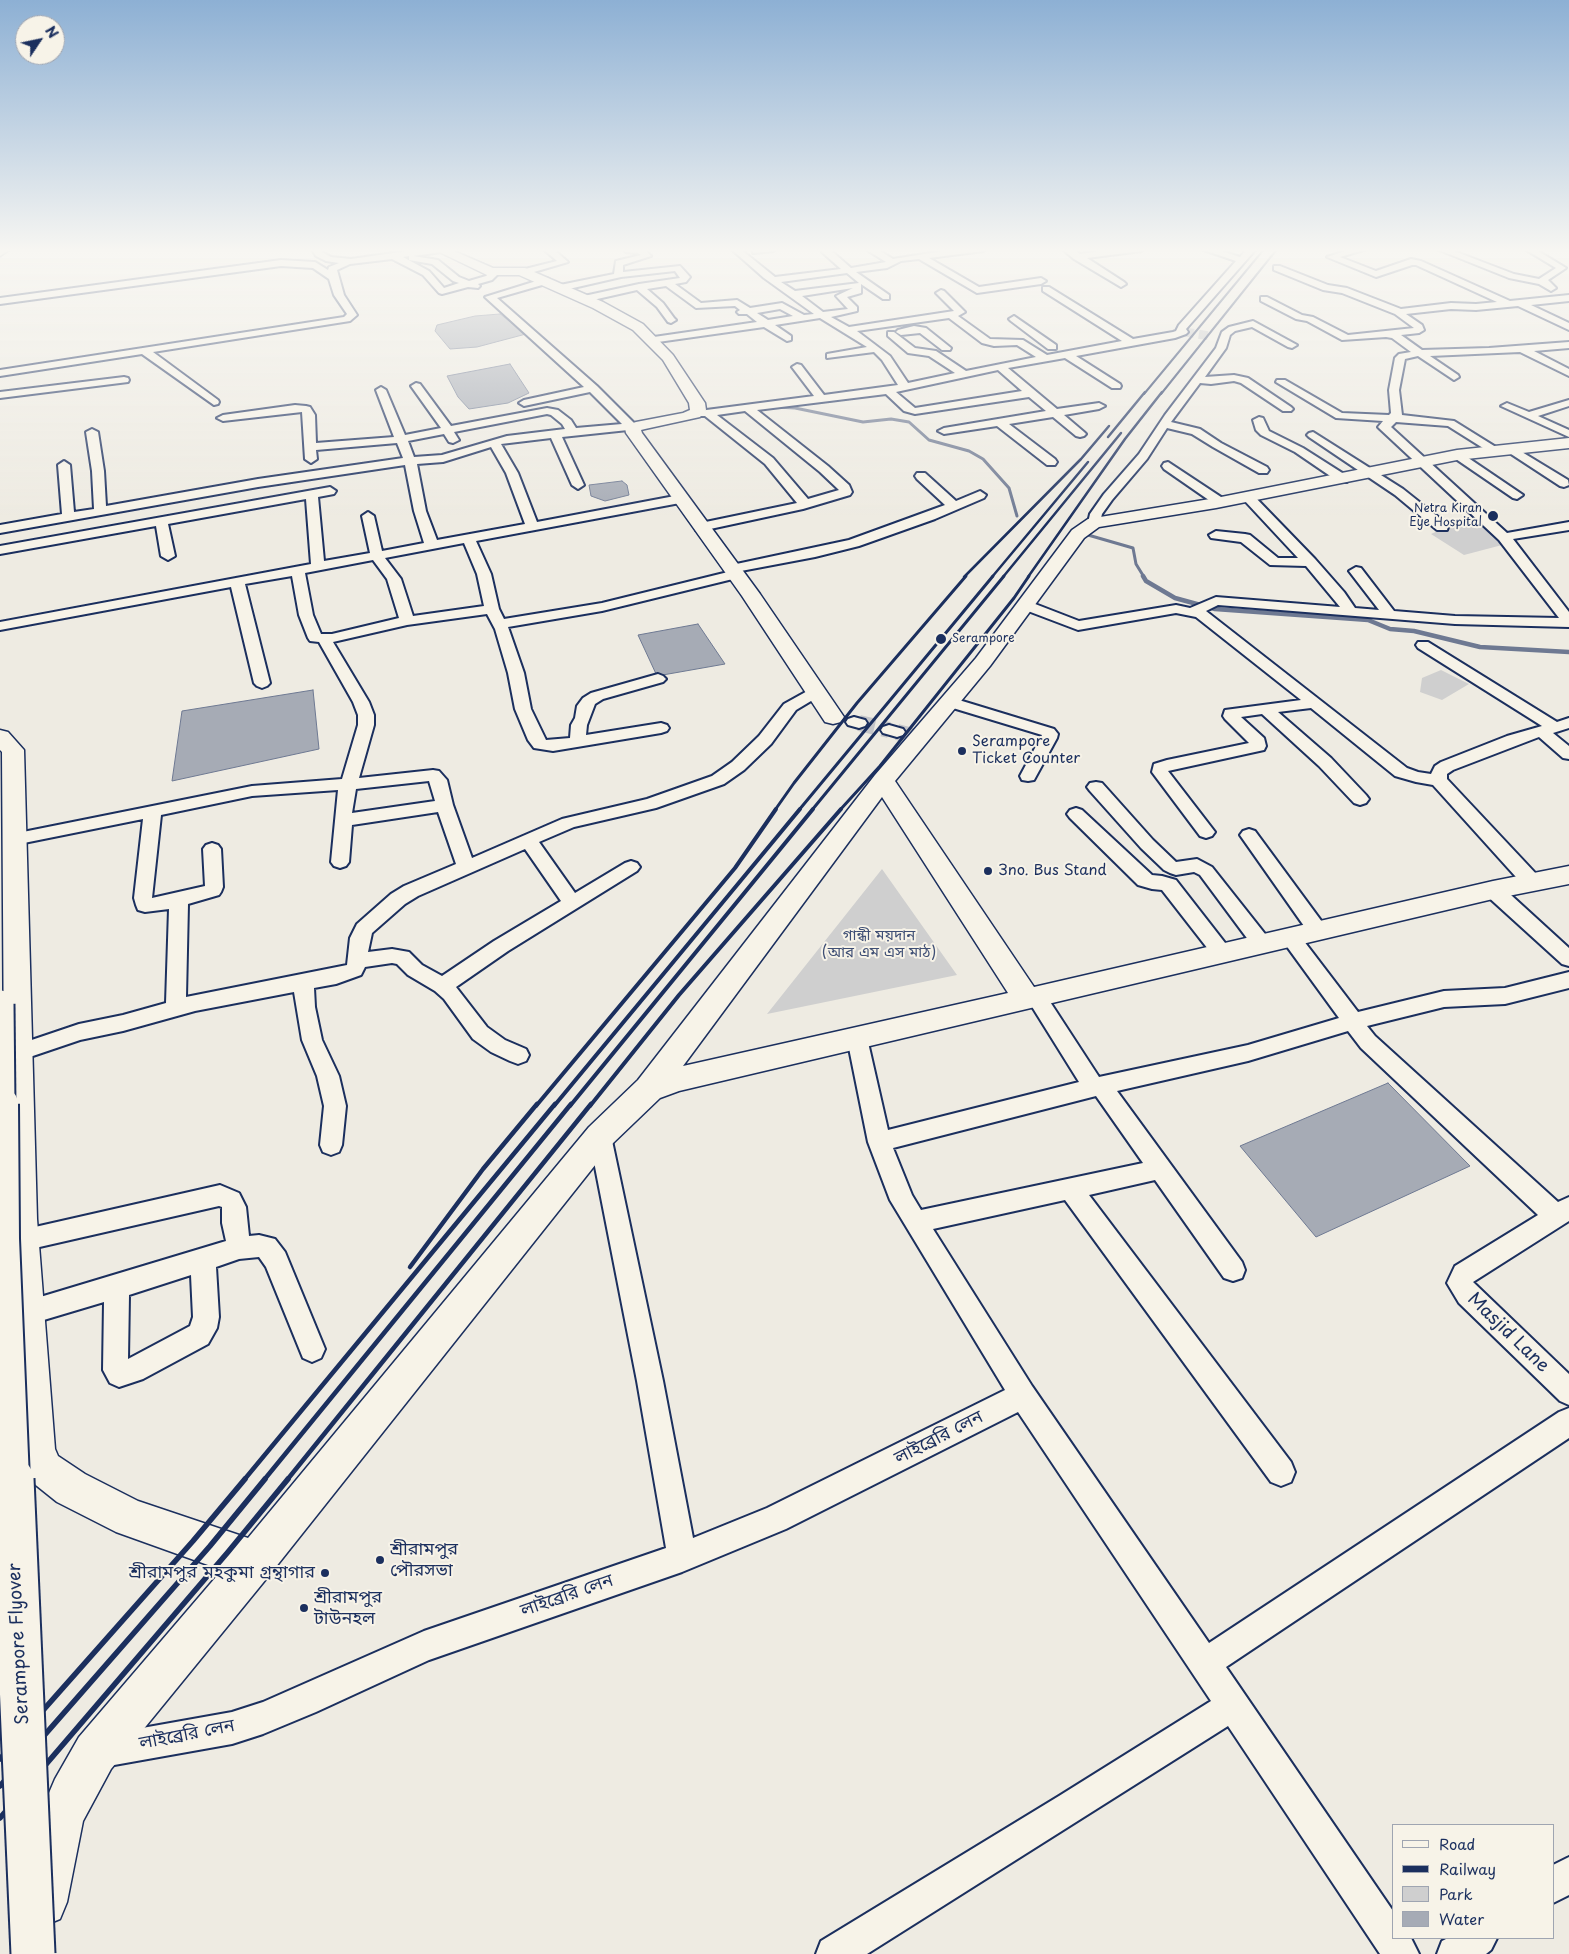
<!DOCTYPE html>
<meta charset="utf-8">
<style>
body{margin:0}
#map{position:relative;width:1569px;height:1954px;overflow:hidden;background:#eeebe2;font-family:"Playpen Sans",sans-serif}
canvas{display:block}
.legend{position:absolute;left:1392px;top:1824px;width:162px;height:115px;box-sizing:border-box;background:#f7f3e8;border:1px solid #9fa5b1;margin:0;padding:6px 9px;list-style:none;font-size:15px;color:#1b2f5e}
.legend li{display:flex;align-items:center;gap:10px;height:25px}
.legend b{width:25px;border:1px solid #9fa5b1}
.north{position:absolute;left:15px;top:15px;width:50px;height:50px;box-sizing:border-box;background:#f7f3e8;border:1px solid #9fa5b1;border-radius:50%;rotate:56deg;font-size:14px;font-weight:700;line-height:20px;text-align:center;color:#1b2f5e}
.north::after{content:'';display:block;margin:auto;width:18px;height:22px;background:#1b2f5e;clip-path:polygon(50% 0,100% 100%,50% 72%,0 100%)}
</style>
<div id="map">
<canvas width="1569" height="1954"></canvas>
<ul class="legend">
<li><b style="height:6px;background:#f7f3e8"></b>Road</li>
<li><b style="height:6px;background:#1b2f5e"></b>Railway</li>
<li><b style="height:14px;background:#cfcfcf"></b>Park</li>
<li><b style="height:14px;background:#a6abb5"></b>Water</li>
</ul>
<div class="north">N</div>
</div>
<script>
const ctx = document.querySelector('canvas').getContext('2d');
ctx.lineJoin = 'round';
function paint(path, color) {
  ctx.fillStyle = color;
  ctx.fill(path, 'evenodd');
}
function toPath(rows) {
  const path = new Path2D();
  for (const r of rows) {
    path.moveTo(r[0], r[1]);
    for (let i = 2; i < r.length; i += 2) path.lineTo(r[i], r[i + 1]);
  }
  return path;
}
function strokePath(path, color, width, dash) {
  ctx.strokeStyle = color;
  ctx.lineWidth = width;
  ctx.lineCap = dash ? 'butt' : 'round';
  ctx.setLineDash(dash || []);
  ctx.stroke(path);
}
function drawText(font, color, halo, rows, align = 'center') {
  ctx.font = font + ' "Playpen Sans","Noto Sans Bengali",sans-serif';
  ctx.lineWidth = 4;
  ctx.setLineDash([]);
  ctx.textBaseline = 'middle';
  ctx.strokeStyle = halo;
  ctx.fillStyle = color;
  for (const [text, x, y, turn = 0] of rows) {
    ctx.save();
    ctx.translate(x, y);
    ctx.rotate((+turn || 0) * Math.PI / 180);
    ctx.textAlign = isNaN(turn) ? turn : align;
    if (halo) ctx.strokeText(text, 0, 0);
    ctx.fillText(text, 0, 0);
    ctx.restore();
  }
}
const green = toPath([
 [1489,522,1502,545,1464,555,1431,534,1447,527],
 [1441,670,1469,684,1442,700,1420,692,1422,678],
 [882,869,957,975,767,1014]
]);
const water = toPath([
 [500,314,526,334,477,347,450,349,435,331,437,325,475,316,500,314],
 [510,364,529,393,508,403,469,409,458,397,447,376,510,364],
 [622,481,627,485,629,495,605,501,591,496,589,485,622,481],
 [698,624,725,664,657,676,638,635,698,624],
 [313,690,319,749,172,781,182,711,313,690],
 [1388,1083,1470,1166,1316,1237,1240,1146,1388,1083]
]);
const streamFar1 = toPath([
 [776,407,795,408,863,422,891,419,909,422,929,440,969,451,983,459,1009,488,1017,516],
 [1088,535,1133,548,1136,564,1144,577]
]);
const stream = toPath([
 [1143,576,1146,581,1175,598,1215,609,1368,620,1390,629,1414,631,1480,647,1569,652]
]);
const streetTunnelFar1 = toPath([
 [1185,332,1210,336]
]);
const streetTunnel = toPath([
 [859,723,889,730],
 [897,732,916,737]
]);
const street = toPath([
 [311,248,319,248,322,252,331,257,351,259,429,248,452,248,448,251,413,256,438,260,459,277,469,281,486,276,493,270,499,270,500,272,492,280,478,284,480,286,478,288,468,287,442,294,439,293,423,275,392,259,350,264,337,270,344,295,357,315,350,321,153,352,218,400,219,402,218,404,214,405,142,354,0,376,0,370,344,317,347,314,334,295,329,279,313,268,281,266,0,304,0,298,281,260,315,262,328,270,329,267,339,263,326,261,316,256,311,248],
 [409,256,409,260,432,264,453,281,459,283,444,288,429,271,403,257,409,256],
 [542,248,552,248,568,262,527,274,521,274,521,270,557,261,542,248],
 [622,248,643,248,651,256,623,265,623,272,680,266,690,277,686,282,675,284,701,303,737,300,750,308,782,303,804,315,814,314,764,278,730,248,739,248,775,277,841,269,822,252,822,248,828,248,851,268,886,262,864,248,875,248,893,259,962,248,987,248,983,251,929,258,979,287,1041,278,1046,281,1041,284,977,293,919,259,901,261,887,268,856,272,889,295,889,299,883,299,861,284,861,293,847,297,857,307,857,311,831,317,849,327,954,311,936,293,941,290,944,291,965,312,958,316,990,339,1023,340,1047,355,1122,341,1043,291,1043,287,1049,287,1133,339,1173,332,1176,331,1179,325,1236,261,1198,248,1212,248,1240,257,1248,248,1257,248,1186,329,1188,332,1186,334,1175,338,1076,356,1120,384,1121,386,1120,388,1112,388,1065,358,1008,368,1057,409,1099,403,1105,406,1099,409,1064,415,1084,432,1086,434,1084,436,1080,437,1076,436,1053,417,1009,424,1055,459,1057,462,1055,465,1047,465,997,426,944,434,938,431,944,428,1046,411,1029,397,915,414,904,411,886,394,757,410,828,466,849,485,852,492,850,495,803,509,701,531,696,530,695,527,696,524,797,503,765,464,705,416,691,416,689,414,691,412,814,396,792,367,797,364,801,365,824,395,898,385,882,360,874,352,827,358,827,354,867,347,820,318,775,325,791,336,791,340,787,341,764,327,651,343,647,342,647,338,757,322,747,314,739,314,737,312,740,310,735,306,696,308,666,286,647,289,663,303,674,318,676,320,671,323,668,322,657,307,637,290,584,302,579,299,584,296,639,284,680,278,675,271,621,277,560,291,555,288,560,285,614,274,616,261,641,255,638,253,626,252,622,248],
 [847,273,859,283,795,291,781,282,847,273],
 [853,288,836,296,848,309,823,312,802,296,853,288],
 [780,309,793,316,768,320,757,313,780,309],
 [949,318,982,343,994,346,1017,345,1036,357,966,371,936,351,915,348,894,332,888,332,888,336,908,353,929,356,955,373,908,383,890,356,857,331,949,318],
 [998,370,1022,391,915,408,896,392,998,370],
 [745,411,820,472,839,490,808,499,773,458,717,415,745,411],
 [758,248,777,248,773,251,753,253,753,249,758,248],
 [1061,248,1071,248,1080,254,1122,248,1145,248,1141,251,1087,258,1124,282,1126,284,1121,287,1074,259,1061,248],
 [1355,248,1370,248,1340,257,1376,271,1411,259,1421,261,1510,301,1569,295,1569,301,1531,305,1569,323,1569,330,1518,306,1476,310,1451,309,1406,314,1422,325,1424,330,1419,333,1401,335,1422,350,1489,348,1569,342,1569,348,1534,351,1569,369,1569,376,1520,352,1430,356,1458,375,1459,377,1454,380,1418,356,1405,359,1399,390,1402,415,1454,421,1499,449,1501,451,1499,453,1491,453,1448,426,1396,422,1391,427,1507,533,1569,522,1569,530,1513,539,1569,612,1569,627,1455,624,1218,605,1206,611,1407,768,1418,772,1431,774,1435,766,1441,762,1507,736,1542,726,1418,648,1416,645,1418,642,1428,642,1557,722,1569,718,1569,728,1553,733,1569,746,1569,759,1563,758,1539,737,1453,770,1447,774,1447,779,1539,877,1541,882,1539,887,1532,888,1525,887,1433,785,1416,782,1395,776,1311,708,1278,712,1331,758,1366,795,1369,799,1366,803,1360,805,1354,803,1319,766,1262,714,1241,717,1264,738,1266,746,1264,750,1168,771,1215,832,1212,836,1206,838,1200,836,1152,772,1154,764,1167,760,1249,743,1225,719,1223,716,1225,710,1301,700,1196,617,1176,613,1078,630,1020,608,1018,605,1020,602,1030,602,1079,621,1176,605,1190,608,1216,597,1340,607,1306,566,1270,565,1241,542,1211,538,1209,535,1216,531,1245,534,1250,535,1278,558,1298,558,1244,500,1242,497,1244,494,1248,493,1252,494,1315,559,1344,592,1355,608,1379,610,1349,571,1356,567,1361,568,1394,611,1455,616,1559,618,1499,540,1380,429,1378,427,1383,421,1336,418,1276,382,1277,380,1285,380,1342,413,1389,415,1391,413,1389,390,1395,358,1399,354,1411,352,1392,338,1386,337,1342,340,1307,321,1296,319,1261,301,1261,297,1267,297,1302,315,1313,317,1348,335,1414,328,1395,314,1342,293,1323,290,1274,270,1274,266,1280,266,1328,285,1347,288,1401,309,1451,303,1476,304,1497,302,1416,265,1412,265,1376,277,1327,257,1355,248],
 [1434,248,1446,248,1514,274,1539,279,1556,268,1523,248,1533,248,1566,268,1548,280,1556,288,1551,291,1539,284,1509,278,1434,248],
 [546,278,549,279,549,283,497,298,597,386,639,428,633,431,628,430,562,437,584,485,578,489,572,485,551,438,501,444,518,473,537,522,680,495,686,499,680,503,476,541,491,574,499,609,504,619,602,603,728,572,725,569,727,566,849,540,945,505,917,479,915,476,917,473,925,473,956,501,980,491,986,495,984,498,935,519,859,546,815,557,741,571,743,574,741,577,602,611,508,627,524,673,531,709,546,740,570,738,571,725,575,718,577,706,583,698,591,693,658,674,663,676,666,679,663,682,603,699,595,704,587,725,586,735,661,723,667,725,669,728,667,731,661,733,553,751,534,748,528,740,515,709,508,673,495,629,487,614,407,625,333,642,369,702,374,715,374,725,359,778,433,770,439,771,447,780,453,805,472,858,562,819,647,799,712,776,732,762,759,736,784,704,811,689,816,687,821,689,824,692,821,695,796,710,771,744,744,770,724,784,656,808,574,827,539,842,575,893,625,863,631,861,637,863,640,867,637,871,508,951,456,987,487,1027,505,1040,526,1049,529,1055,526,1061,518,1064,510,1061,491,1052,473,1039,444,999,435,991,408,975,397,964,392,963,365,967,361,975,336,984,314,988,315,1007,322,1040,339,1076,346,1106,342,1145,339,1152,331,1155,323,1152,320,1145,324,1106,317,1076,302,1040,294,992,195,1011,123,1031,80,1040,18,1061,11,1059,7,1053,11,1047,79,1024,123,1015,166,1003,169,909,145,912,138,910,136,905,134,898,143,819,14,845,8,843,5,839,8,835,252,786,342,779,358,725,358,715,353,702,319,642,310,641,308,638,299,615,292,576,245,584,270,683,267,686,262,688,257,686,254,683,231,587,0,630,0,622,311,564,306,499,168,524,175,556,168,560,161,556,156,526,0,554,0,546,330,487,336,491,334,494,318,497,324,561,370,553,362,516,368,512,374,516,382,551,424,543,414,511,405,465,258,487,0,533,0,525,62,514,58,465,64,461,70,465,74,512,94,509,92,471,86,432,92,429,98,432,104,471,106,506,258,479,403,458,397,443,316,450,317,459,311,463,305,459,302,412,223,421,217,418,223,415,295,405,306,406,310,407,315,415,316,443,394,437,376,390,381,387,386,390,405,435,441,428,411,386,416,383,420,384,451,426,547,408,558,410,571,420,576,428,622,424,590,392,524,406,519,403,524,400,584,387,485,297,546,278],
 [547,414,551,415,562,424,565,429,507,436,442,455,414,457,408,441,444,434,449,442,453,443,459,440,454,432,547,414],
 [491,447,506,473,525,524,437,540,426,511,417,464,443,462,491,447],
 [464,543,477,574,484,606,413,616,401,579,385,558,464,543],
 [373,560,387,579,399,618,332,634,321,634,313,615,305,573,373,560],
 [429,781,435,801,352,813,356,789,429,781],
 [338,790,331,862,334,866,340,868,346,866,349,862,352,825,438,812,456,864,404,886,391,894,357,924,350,938,347,965,186,997,188,904,219,895,221,892,223,887,221,849,218,845,212,843,206,845,203,849,205,886,152,898,161,815,252,796,338,790],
 [525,849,561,901,494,941,442,976,422,965,409,952,392,949,368,952,372,933,405,904,418,896,525,849],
 [1014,316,1056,345,1056,349,1048,349,1011,321,1009,319,1014,316],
 [1253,321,1297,345,1292,348,1288,347,1252,327,1235,331,1230,335,1226,348,1205,377,1234,375,1248,378,1291,407,1293,409,1291,411,1283,411,1241,383,1234,381,1211,384,1200,383,1171,422,1200,429,1221,443,1267,467,1269,470,1267,473,1259,473,1213,447,1192,434,1167,428,1147,459,1112,500,1102,514,1099,526,1089,526,1088,523,1090,514,1104,494,1139,454,1165,415,1216,348,1222,332,1229,327,1253,321],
 [914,326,926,328,951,348,950,350,942,350,920,333,901,335,896,332,898,330,914,326],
 [124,377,128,378,129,380,128,382,0,398,0,392,124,377],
 [1569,400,1569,406,1538,416,1569,430,1569,437,1501,406,1507,403,1529,412,1569,400],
 [1259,417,1263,418,1269,431,1303,448,1347,476,1349,479,1347,482,1339,482,1295,452,1261,435,1256,430,1253,420,1259,417],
 [1313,432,1403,489,1447,524,1448,527,1447,530,1437,530,1395,495,1309,437,1307,435,1309,433,1313,432],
 [1512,446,1568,480,1569,485,1564,487,1560,486,1508,452,1506,450,1508,448,1512,446],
 [1457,451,1461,453,1523,495,1517,499,1513,498,1453,457,1451,455,1453,453,1457,451],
 [1168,462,1224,499,1226,502,1224,505,1216,505,1164,469,1162,466,1164,463,1168,462],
 [949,697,1054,729,1058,734,1057,738,1034,780,1028,781,1022,780,1020,776,1042,735,943,705,941,702,943,699,949,697],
 [854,717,865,720,867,723,865,726,859,728,848,725,846,722,848,719,854,717],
 [889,725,903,729,905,732,903,735,897,737,883,733,881,730,883,727,889,725],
 [1096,782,1102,783,1153,840,1176,862,1197,859,1212,867,1269,939,1272,944,1269,949,1262,951,1255,949,1200,875,1194,872,1176,875,1170,873,1164,870,1141,848,1090,791,1087,787,1090,783,1096,782],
 [1076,808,1082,810,1152,875,1162,876,1176,880,1229,948,1232,953,1229,958,1222,960,1215,958,1162,890,1152,889,1138,885,1070,818,1067,814,1070,810,1076,808],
 [1249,829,1255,831,1325,926,1328,931,1325,936,1318,938,1311,936,1240,835,1243,831,1249,829],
 [1493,883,1500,885,1569,948,1569,966,1562,964,1486,895,1484,890,1486,885,1493,883],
 [1290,930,1297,932,1358,1012,1444,991,1505,988,1569,972,1569,988,1505,1004,1444,1007,1367,1026,1375,1036,1558,1202,1569,1197,1569,1221,1473,1282,1569,1374,1569,1405,1560,1401,1459,1303,1447,1283,1455,1266,1538,1215,1361,1048,1348,1031,1248,1061,1117,1091,1242,1262,1245,1270,1242,1278,1233,1281,1224,1278,1155,1180,1089,1195,1291,1462,1295,1472,1291,1482,1281,1486,1271,1482,1065,1200,933,1229,1032,1386,1209,1643,1559,1412,1569,1408,1569,1438,1226,1667,1393,1911,1393,1938,1411,1938,1419,1954,1380,1954,1228,1726,867,1954,816,1954,821,1941,1059,1796,1211,1701,1018,1412,786,1529,682,1572,429,1660,316,1712,263,1734,232,1744,103,1767,92,1762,87,1751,92,1740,103,1735,232,1712,263,1702,424,1631,666,1548,637,1381,589,1136,592,1129,600,1126,608,1129,611,1136,663,1381,693,1538,767,1508,1005,1390,890,1200,868,1142,847,1038,850,1032,857,1030,864,1032,867,1038,888,1130,1079,1082,1026,997,1029,991,1036,989,1043,991,1099,1077,1248,1045,1339,1018,1280,937,1283,932,1290,930],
 [1096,1096,1143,1163,921,1210,912,1195,893,1148,1096,1096],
 [220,1185,239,1193,246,1207,249,1236,259,1235,275,1239,285,1252,325,1349,321,1358,312,1362,303,1358,266,1267,259,1257,239,1259,216,1267,219,1317,217,1328,208,1344,143,1379,119,1387,110,1383,103,1370,104,1302,27,1325,18,1322,14,1313,18,1304,27,1301,226,1241,222,1223,222,1207,219,1206,22,1251,13,1248,10,1240,13,1232,220,1185],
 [191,1275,193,1317,190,1326,128,1359,129,1295,191,1275],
 [1569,1857,1569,1895,1553,1903,1553,1865,1569,1857],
 [1448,1938,1497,1938,1491,1950,1486,1954,1437,1954,1442,1941,1448,1938]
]);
const secondary = toPath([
 [431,248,447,248,493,268,525,268,603,302,643,324,673,355,705,403,706,410,700,417,645,429,641,430,642,433,760,594,844,717,841,722,833,724,825,722,742,596,626,433,625,428,627,425,636,422,683,413,690,410,689,403,663,360,633,330,593,308,519,275,487,275,431,248],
 [1569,438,1569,448,1457,460,1216,508,1099,527,1084,538,990,666,895,781,1034,987,1493,881,1569,866,1569,884,1493,899,679,1091,660,1098,611,1145,271,1573,111,1769,83,1821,67,1902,60,1919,43,1926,26,1919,19,1902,37,1821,55,1779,79,1737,222,1570,116,1532,57,1502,32,1482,17,1455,5,1219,2,752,0,750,0,730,8,732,24,750,37,1219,55,1449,58,1456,85,1474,138,1501,248,1538,589,1127,638,1080,875,775,976,658,1072,530,1088,519,1094,518,1216,498,1457,450,1569,438],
 [882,797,1008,993,683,1066,882,797]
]);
const primary = toPath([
 [0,248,12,248,0,256,0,248]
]);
const railFar5 = toPath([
 [1144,394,1265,248],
 [1161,394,1278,248]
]);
const railFar4 = toPath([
 [1108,437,1145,392],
 [964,577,1081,459,1109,426],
 [992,577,1088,462],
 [1003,577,1121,433],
 [1028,577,1125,439,1162,392]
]);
const railFar3 = toPath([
 [775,810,794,783,857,703,966,576],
 [799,810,993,576],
 [812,810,1004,576],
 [840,810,880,766,1014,598,1029,576]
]);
const railFar2 = toPath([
 [536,1106,735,868,776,809],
 [554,1106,800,809],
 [570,1106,813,809],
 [590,1106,679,995,841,809]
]);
const railFar1 = toPath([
 [410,1267,483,1169,537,1104],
 [244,1480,555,1104],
 [264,1480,571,1104],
 [287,1480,591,1104]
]);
const rail = toPath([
 [0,1759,193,1541,245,1479],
 [0,1786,210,1546,265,1479],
 [0,1818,228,1552,288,1479]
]);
const primaryBridgeFar2 = toPath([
 [0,1004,1,1106]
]);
const primaryBridgeFar1 = toPath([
 [1,1104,2,1239,12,1480]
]);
const primaryBridge = toPath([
 [12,1479,33,1954]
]);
const markers = [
 [1493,516,6,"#1b2f5e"],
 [941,639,6,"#1b2f5e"],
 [962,751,5,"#1b2f5e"],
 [988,871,5,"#1b2f5e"],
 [380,1560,5,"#1b2f5e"],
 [325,1573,5,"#1b2f5e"],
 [304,1608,5,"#1b2f5e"]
];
const farPoinames = [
 ["Netra Kiran",1482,509],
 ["Eye Hospital",1482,523],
 ["Serampore",952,639,"left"]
];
const poiNames = [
 ["Serampore",972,742],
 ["Ticket Counter",972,759],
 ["3no. Bus Stand",998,871]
];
const parkNames = [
 ["গান্ধী ময়দান",879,936],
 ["(আর এম এস মাঠ)",879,953]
];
const nearStreetnames = [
 ["Masjid Lane",1508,1333,44],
 ["লাইব্রেরি লেন",939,1438,-27],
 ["লাইব্রেরি লেন",567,1596,-19],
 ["Serampore Flyover",19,1644,-93],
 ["লাইব্রেরি লেন",187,1735,-11]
];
const nearPoinames = [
 ["শ্রীরামপুর",390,1550],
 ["পৌরসভা",390,1571],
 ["শ্রীরামপুর মহকুমা গ্ৰন্থাগার",315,1573,"right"],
 ["শ্রীরামপুর",314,1598],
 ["টাউনহল",314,1619]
];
paint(green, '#cfcfcf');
paint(water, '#a6abb5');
strokePath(water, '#6e7992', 1);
strokePath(streamFar1, '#6e7992', 3);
strokePath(stream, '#6e7992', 4.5);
strokePath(streetTunnelFar1, '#c4c5c8', 9, [9, 5]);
strokePath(streetTunnel, '#c4c5c8', 16, [16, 8]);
strokePath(street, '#1b2f5e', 4);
strokePath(secondary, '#1b2f5e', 3);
strokePath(primary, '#1b2f5e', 3);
paint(street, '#f7f3e8');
paint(secondary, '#f7f3e8');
paint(primary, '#f7f3e8');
strokePath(railFar5, '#1b2f5e', 2);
strokePath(railFar4, '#1b2f5e', 2.5);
strokePath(railFar3, '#1b2f5e', 3);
strokePath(railFar2, '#1b2f5e', 4);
strokePath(railFar1, '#1b2f5e', 4.5);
strokePath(rail, '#1b2f5e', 5.5);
strokePath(primaryBridgeFar2, '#1b2f5e', 31, []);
strokePath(primaryBridgeFar1, '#1b2f5e', 38, []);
strokePath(primaryBridge, '#1b2f5e', 47, []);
strokePath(primaryBridgeFar2, '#f7f3e8', 27);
strokePath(primaryBridgeFar1, '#f7f3e8', 34);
strokePath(primaryBridge, '#f7f3e8', 43);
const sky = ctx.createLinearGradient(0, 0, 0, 522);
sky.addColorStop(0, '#8db0d4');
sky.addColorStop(0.48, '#f7f6f2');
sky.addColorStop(1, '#f7f6f200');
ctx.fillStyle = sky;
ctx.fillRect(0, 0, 1569, 522);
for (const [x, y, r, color] of markers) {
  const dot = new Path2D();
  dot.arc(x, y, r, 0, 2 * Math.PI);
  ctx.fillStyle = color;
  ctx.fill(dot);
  strokePath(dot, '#f7f3e8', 2);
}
drawText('12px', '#1b2f5e', '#f7f3e8', farPoinames, 'right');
drawText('15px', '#1b2f5e', '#f7f3e8', poiNames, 'left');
drawText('15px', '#3f4f75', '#f7f3e8', parkNames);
drawText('18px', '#1b2f5e', '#f7f3e8', nearStreetnames);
drawText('18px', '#1b2f5e', '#f7f3e8', nearPoinames, 'left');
</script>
